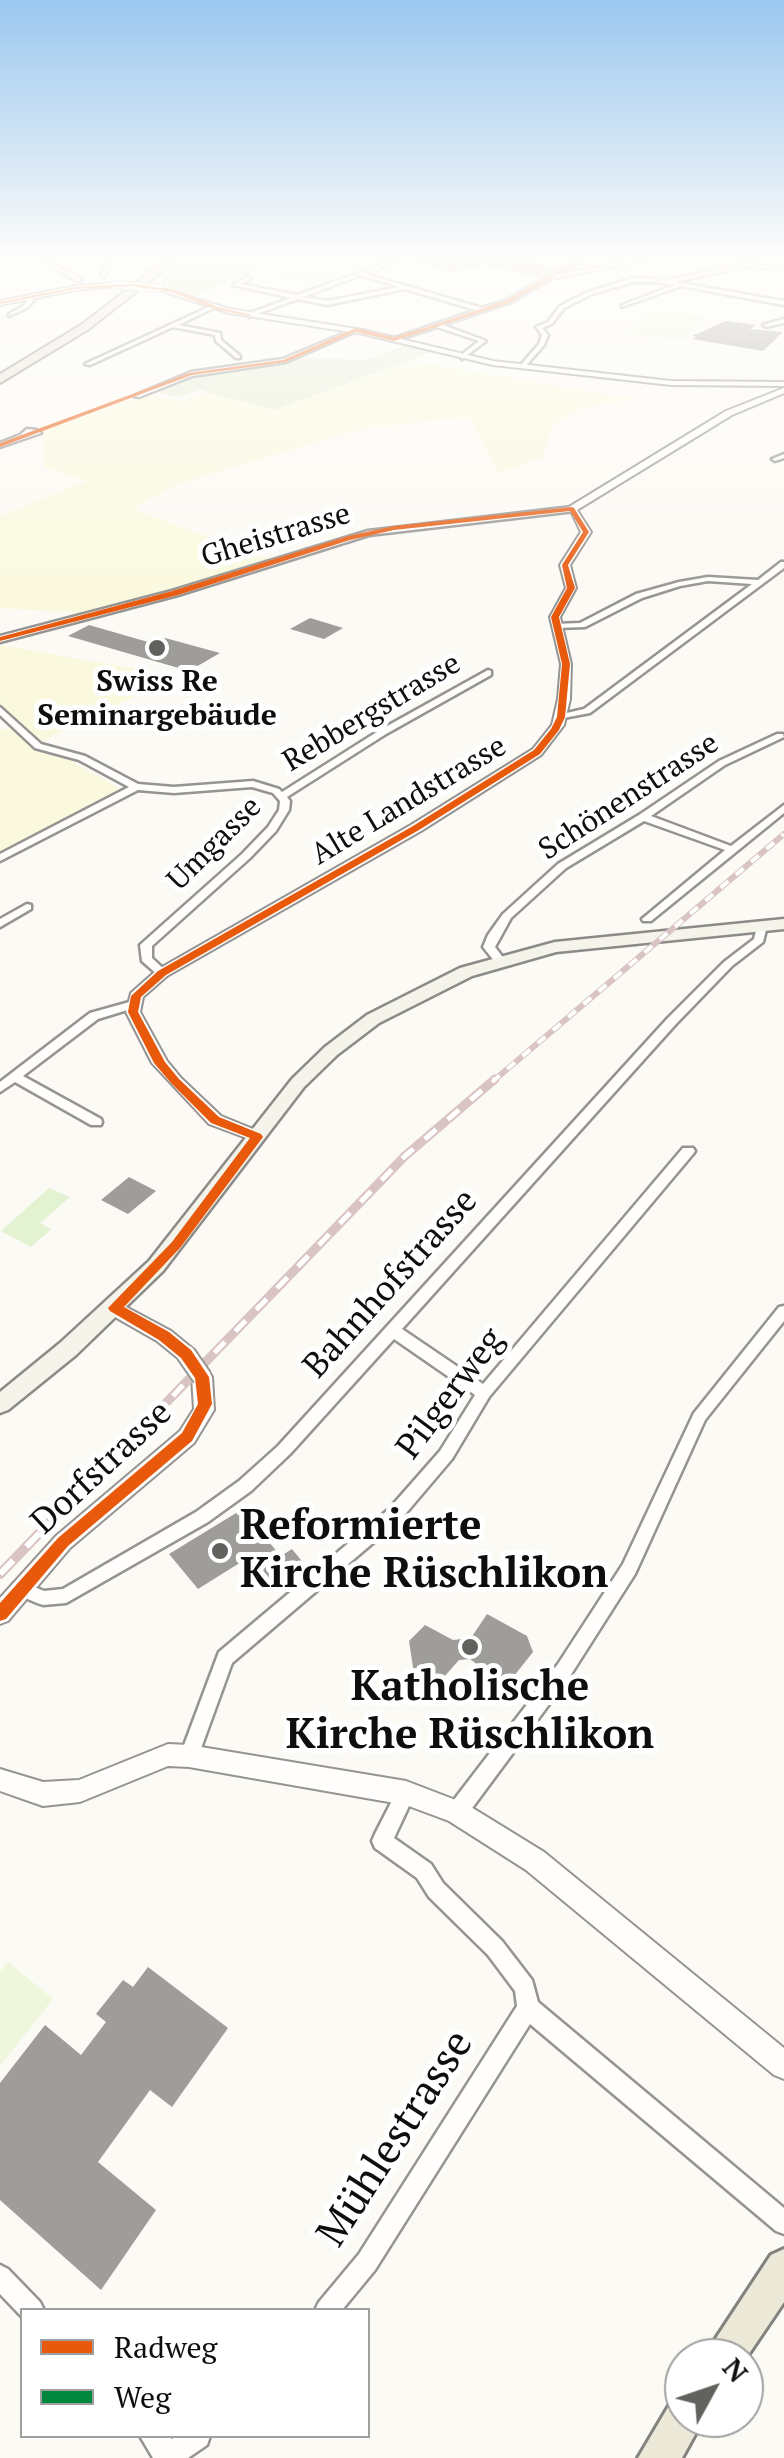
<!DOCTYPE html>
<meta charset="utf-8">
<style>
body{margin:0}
#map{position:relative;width:784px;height:2458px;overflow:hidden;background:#fcfaf4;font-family:"PT Serif",serif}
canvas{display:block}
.legend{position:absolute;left:20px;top:2308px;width:350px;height:130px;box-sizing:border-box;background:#fff;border:2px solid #9f9f9f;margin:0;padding:12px 18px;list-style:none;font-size:30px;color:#0e0e0e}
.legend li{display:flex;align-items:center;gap:20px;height:50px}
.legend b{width:50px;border:2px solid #9f9f9f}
.north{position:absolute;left:664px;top:2338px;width:100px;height:100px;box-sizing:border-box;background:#fff;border:2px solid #9f9f9f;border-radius:50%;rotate:50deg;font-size:28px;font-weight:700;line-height:40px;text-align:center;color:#0e0e0e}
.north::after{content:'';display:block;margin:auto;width:35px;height:45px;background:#61615e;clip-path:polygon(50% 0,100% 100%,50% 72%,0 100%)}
</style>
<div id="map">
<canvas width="784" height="2458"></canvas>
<ul class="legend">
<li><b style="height:12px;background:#e8590c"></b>Radweg</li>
<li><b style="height:12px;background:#00873e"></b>Weg</li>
</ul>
<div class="north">N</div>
</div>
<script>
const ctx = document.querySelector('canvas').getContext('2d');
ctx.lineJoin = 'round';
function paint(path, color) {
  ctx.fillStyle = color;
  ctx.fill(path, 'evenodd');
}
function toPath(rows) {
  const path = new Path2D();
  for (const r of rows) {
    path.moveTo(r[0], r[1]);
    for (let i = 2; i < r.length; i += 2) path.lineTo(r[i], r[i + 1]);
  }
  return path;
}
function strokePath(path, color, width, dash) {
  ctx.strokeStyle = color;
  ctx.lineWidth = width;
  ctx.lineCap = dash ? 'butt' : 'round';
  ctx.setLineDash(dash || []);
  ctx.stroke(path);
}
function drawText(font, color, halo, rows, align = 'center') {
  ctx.font = font + ' "PT Serif",serif';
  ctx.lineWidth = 10;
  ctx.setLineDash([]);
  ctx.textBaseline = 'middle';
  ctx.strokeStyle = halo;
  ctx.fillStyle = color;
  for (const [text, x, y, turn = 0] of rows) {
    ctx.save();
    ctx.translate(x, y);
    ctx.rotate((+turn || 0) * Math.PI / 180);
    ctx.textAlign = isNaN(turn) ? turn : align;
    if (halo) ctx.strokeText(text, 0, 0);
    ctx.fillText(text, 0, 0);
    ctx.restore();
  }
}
const farmland = toPath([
 [412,361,633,399,582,408,553,425,543,457,498,474,470,417,365,428,178,484,132,509,272,560,176,593,96,614,0,608,0,516,86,481,44,467,42,431,146,394,183,401,210,392,275,410],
 [0,645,177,676,38,743,124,791,0,855,0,731,19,725,0,703]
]);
const green = toPath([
 [49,1188,70,1197,40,1223,51,1229,48,1232,31,1247,1,1231]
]);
const forest = toPath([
 [217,258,285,258,196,296,157,285,176,269]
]);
const cemetery = toPath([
 [406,345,432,352,275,410,200,390,178,397,157,392,200,374,263,367,299,357,365,360]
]);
const pitch = toPath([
 [317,258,344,258,376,263,319,286,267,277],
 [649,310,704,315,684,340,627,334],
 [8,1962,53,1999,0,2066,0,1971]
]);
const building = toPath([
 [419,258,518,258,554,268,538,277,485,265,452,272,419,262],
 [726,321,756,325,750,329,783,332,763,351,692,339,698,337,692,336],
 [310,618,343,628,324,639,290,629],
 [89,625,155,644,165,638,220,653,189,671,68,636],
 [129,1177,156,1191,128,1214,101,1200],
 [241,1510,281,1556,292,1549,305,1565,270,1588,246,1559,198,1589,169,1554],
 [487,1614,527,1636,533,1652,506,1686,470,1659,459,1660,436,1686,414,1674,409,1641,425,1625,453,1640,471,1638],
 [148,1967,228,2028,172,2107,150,2090,98,2162,156,2210,101,2290,0,2200,0,2083,45,2025,81,2055,106,2022,96,2014,123,1980,133,1987]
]);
const minor = toPath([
 [38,258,44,258,82,280,77,281,38,258],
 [103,258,107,258,111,265,104,277,101,275,107,265,103,258],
 [579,258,585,258,557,275,647,258,657,258,550,279,511,302,443,325,486,341,462,359,460,356,479,341,437,327,396,340,391,339,476,310,405,289,327,305,298,299,249,317,247,314,291,298,233,285,248,276,250,279,241,284,297,295,395,260,397,262,365,274,482,308,507,300,579,258],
 [361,275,399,287,327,301,303,297,361,275],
 [747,264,784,268,784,270,747,266,675,282,784,301,784,305,681,286,622,307,622,305,675,285,656,282,633,282,592,294,564,308,552,324,542,328,548,335,544,345,524,368,519,367,539,344,542,335,536,327,548,322,560,306,588,292,633,278,667,280,747,264],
 [26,297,34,300,27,308,9,316,9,314,23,306,28,300,26,297],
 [211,306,216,307,178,325,220,333,221,340,240,356,240,358,236,358,216,341,215,335,173,327,90,365,85,364,211,306],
 [784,319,784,323,766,327,763,325,784,319],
 [354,329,359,330,286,362,192,376,139,397,134,396,191,372,283,359,354,329],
 [27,429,36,430,41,433,0,447,0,443,20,435,27,429],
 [784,454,784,458,775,461,772,459,784,454],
 [572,507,576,509,575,511,369,535,178,595,0,642,0,636,172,591,368,531,572,507],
 [781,562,784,562,784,568,590,713,558,719,558,715,584,709,752,584,708,581,680,586,642,598,585,627,557,628,553,626,554,624,580,623,636,594,679,582,708,577,758,580,781,562],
 [488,670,491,671,491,675,386,734,287,797,290,801,289,810,276,831,250,858,152,946,152,958,166,971,166,975,158,975,142,961,140,945,242,854,268,827,279,810,280,801,273,793,252,787,174,793,138,790,0,861,0,854,129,787,79,760,35,748,0,715,0,707,41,744,85,756,138,784,174,787,253,781,279,789,282,792,380,730,488,670],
 [777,734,783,734,784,737,725,765,651,816,731,846,784,805,784,813,651,921,643,921,642,919,725,850,644,821,566,868,511,918,495,947,505,960,503,962,495,962,483,947,488,935,503,914,558,864,639,815,719,761,777,734],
 [27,904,31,905,31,909,0,927,0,919,27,904],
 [762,923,767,926,763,942,732,966,675,1025,402,1329,483,1384,683,1148,693,1148,695,1151,693,1154,489,1397,452,1459,401,1519,232,1663,196,1762,189,1765,182,1762,180,1756,219,1652,389,1509,440,1451,475,1395,394,1339,290,1454,251,1491,208,1522,66,1603,43,1605,37,1603,14,1593,11,1588,14,1583,20,1581,44,1591,63,1589,196,1512,239,1481,278,1446,667,1019,724,962,754,939,757,926,762,923],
 [133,1001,137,1003,137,1007,98,1019,23,1076,101,1119,102,1122,101,1125,91,1125,15,1082,0,1092,0,1082,90,1013,133,1001],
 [784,1306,784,1321,705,1420,635,1574,570,1676,464,1819,457,1821,450,1819,447,1812,450,1805,558,1664,623,1564,694,1413,779,1307,784,1306],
 [406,1784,413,1787,415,1793,394,1838,431,1864,443,1883,502,1941,532,1980,538,2002,784,2208,784,2234,776,2231,530,2024,375,2270,342,2310,315,2310,319,2302,359,2254,517,2006,515,1991,488,1955,429,1897,417,1878,375,1848,372,1841,375,1834,399,1787,406,1784],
 [0,2265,8,2269,40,2302,44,2310,22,2310,22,2317,0,2294,0,2265],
 [140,2436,169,2436,172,2439,177,2436,210,2436,207,2445,188,2458,153,2458,140,2436]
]);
const tertiary = toPath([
 [114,283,116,286,75,290,0,305,0,301,75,286,114,283],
 [157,287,230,309,363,330,493,361,671,381,784,382,784,386,671,385,493,365,363,334,229,313,157,289,157,287],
 [784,388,784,393,732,415,577,510,591,532,570,565,576,588,560,617,571,664,570,699,564,725,541,755,421,831,167,976,143,997,140,1012,167,1061,181,1078,221,1116,263,1133,265,1137,257,1142,209,1124,152,1063,126,1012,131,993,157,970,411,825,533,749,552,725,558,699,561,664,550,617,566,588,560,565,581,532,569,507,726,411,784,388],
 [115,1301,171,1331,193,1349,195,1354,193,1359,179,1359,157,1341,108,1313,106,1308,108,1303,115,1301],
 [202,1370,209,1372,212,1377,214,1410,194,1443,70,1548,8,1621,0,1624,0,1598,56,1536,180,1431,194,1409,192,1377,195,1372,202,1370],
 [168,1744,189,1745,406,1781,466,1804,544,1852,784,2048,784,2079,774,2075,526,1870,449,1821,406,1805,189,1767,168,1766,80,1802,43,1806,0,1791,0,1769,43,1782,79,1780,168,1744]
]);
const secondary = toPath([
 [784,919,784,929,556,952,472,976,379,1023,337,1055,304,1087,163,1271,76,1355,8,1410,0,1413,0,1392,60,1343,149,1261,292,1079,325,1047,367,1015,460,968,555,942,784,919]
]);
const primary = toPath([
 [784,2249,784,2302,744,2361,744,2358,703,2358,771,2255,784,2249],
 [684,2398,684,2418,704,2418,682,2458,638,2458,670,2404,684,2398]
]);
const motorway = toPath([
 [168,258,179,258,89,329,0,383,0,374,81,325,168,258]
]);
const railFar2 = toPath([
 [492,1082,784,834]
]);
const railFar1 = toPath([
 [131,1439,405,1156,495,1079]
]);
const rail = toPath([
 [0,1574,133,1436]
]);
const tertiaryBridgeFar1 = toPath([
 [114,285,159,288]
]);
const tertiaryBridge = toPath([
 [186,1354,202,1377]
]);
const quiet = toPath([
 [395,261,404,258]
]);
const cycleway = toPath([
 [580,258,585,258,511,302,431,329,394,341,356,332,286,362,192,375,0,447,0,443,189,373,283,360,356,328,394,337,427,327,507,300,580,258],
 [132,284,175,290,218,307,251,315,249,316,215,309,172,292,132,286,75,289,0,304,0,302,75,287,132,284],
 [572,507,574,508,589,532,568,565,575,588,559,617,570,664,565,717,559,730,540,754,419,830,166,975,141,997,138,1012,165,1062,179,1079,219,1117,261,1134,263,1137,180,1248,124,1307,169,1332,191,1350,209,1377,212,1404,192,1441,68,1546,6,1619,0,1621,0,1603,58,1538,182,1433,198,1404,195,1378,181,1358,159,1340,110,1311,108,1308,172,1242,250,1138,211,1123,171,1083,154,1063,128,1012,131,996,158,971,413,826,534,750,551,729,557,717,562,664,551,617,567,588,562,565,583,532,570,511,394,530,350,540,178,595,0,641,0,637,172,591,348,536,394,526,572,507]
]);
const markers = [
 [157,648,10,"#61615e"],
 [220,1551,10,"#61615e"],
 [470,1647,10,"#61615e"]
];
const farStreetnames = [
 ["Gheistrasse",276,536,-17],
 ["Rebbergstrasse",372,713,-31],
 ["Schönenstrasse",629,797,-33],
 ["Alte Landstrasse",409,801,-31],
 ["Umgasse",215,844,-45]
];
const farPoinames = [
 ["Swiss Re",157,682],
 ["Seminargebäude",157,716]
];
const streetNames = [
 ["Bahnhofstrasse",391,1284,-48],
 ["Pilgerweg",451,1394,-53],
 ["Dorfstrasse",102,1468,-43]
];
const nearPoinames = [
 ["Reformierte",240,1527],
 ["Kirche Rüschlikon",240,1575],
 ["Katholische",470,1688,"center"],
 ["Kirche Rüschlikon",470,1736,"center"]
];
const nearStreetnames = [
 ["Mühlestrasse",396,2139,-57]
];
paint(farmland, '#faf9de');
paint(green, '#e3f3d1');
paint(forest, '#d3ecbe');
paint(cemetery, '#e7eed6');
paint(pitch, '#eef7dc');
paint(building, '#9f9d99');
strokePath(minor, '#959492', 5);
strokePath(tertiary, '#959492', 4);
strokePath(secondary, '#8c8b88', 5);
strokePath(primary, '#82827f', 6);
strokePath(motorway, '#82827f', 4);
paint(minor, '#fffefd');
paint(tertiary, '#fffefd');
paint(secondary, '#f5f4ea');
paint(primary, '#ede9d9');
paint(motorway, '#ebe0d5');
strokePath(railFar2, '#d9c4c3', 6);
strokePath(railFar1, '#d9c4c3', 9);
strokePath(rail, '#d9c4c3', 10);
strokePath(railFar2, '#fff', 4, [10]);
strokePath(railFar1, '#fff', 5, [15]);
strokePath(rail, '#fff', 6, [19]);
strokePath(tertiaryBridgeFar1, '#959492', 10, []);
strokePath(tertiaryBridge, '#959492', 22, []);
strokePath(tertiaryBridgeFar1, '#fffefd', 8);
strokePath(tertiaryBridge, '#fffefd', 18);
strokePath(quiet, '#00873e', 4, [8, 4]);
paint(cycleway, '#e8590c');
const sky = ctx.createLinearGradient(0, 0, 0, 602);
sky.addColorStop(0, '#9ac7ef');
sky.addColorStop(0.43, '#fefdfa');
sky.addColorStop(1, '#fefdfa00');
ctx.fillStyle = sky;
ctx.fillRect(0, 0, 784, 602);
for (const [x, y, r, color] of markers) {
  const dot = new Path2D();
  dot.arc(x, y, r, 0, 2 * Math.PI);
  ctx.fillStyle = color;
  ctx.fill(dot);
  strokePath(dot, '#fff', 4);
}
drawText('30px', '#0e0e0e', '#fff', farStreetnames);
drawText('bold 30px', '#0e0e0e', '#fff', farPoinames);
drawText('35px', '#0e0e0e', '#fff', streetNames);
drawText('bold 42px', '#0e0e0e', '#fff', nearPoinames, 'left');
drawText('42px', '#0e0e0e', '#fff', nearStreetnames);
</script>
